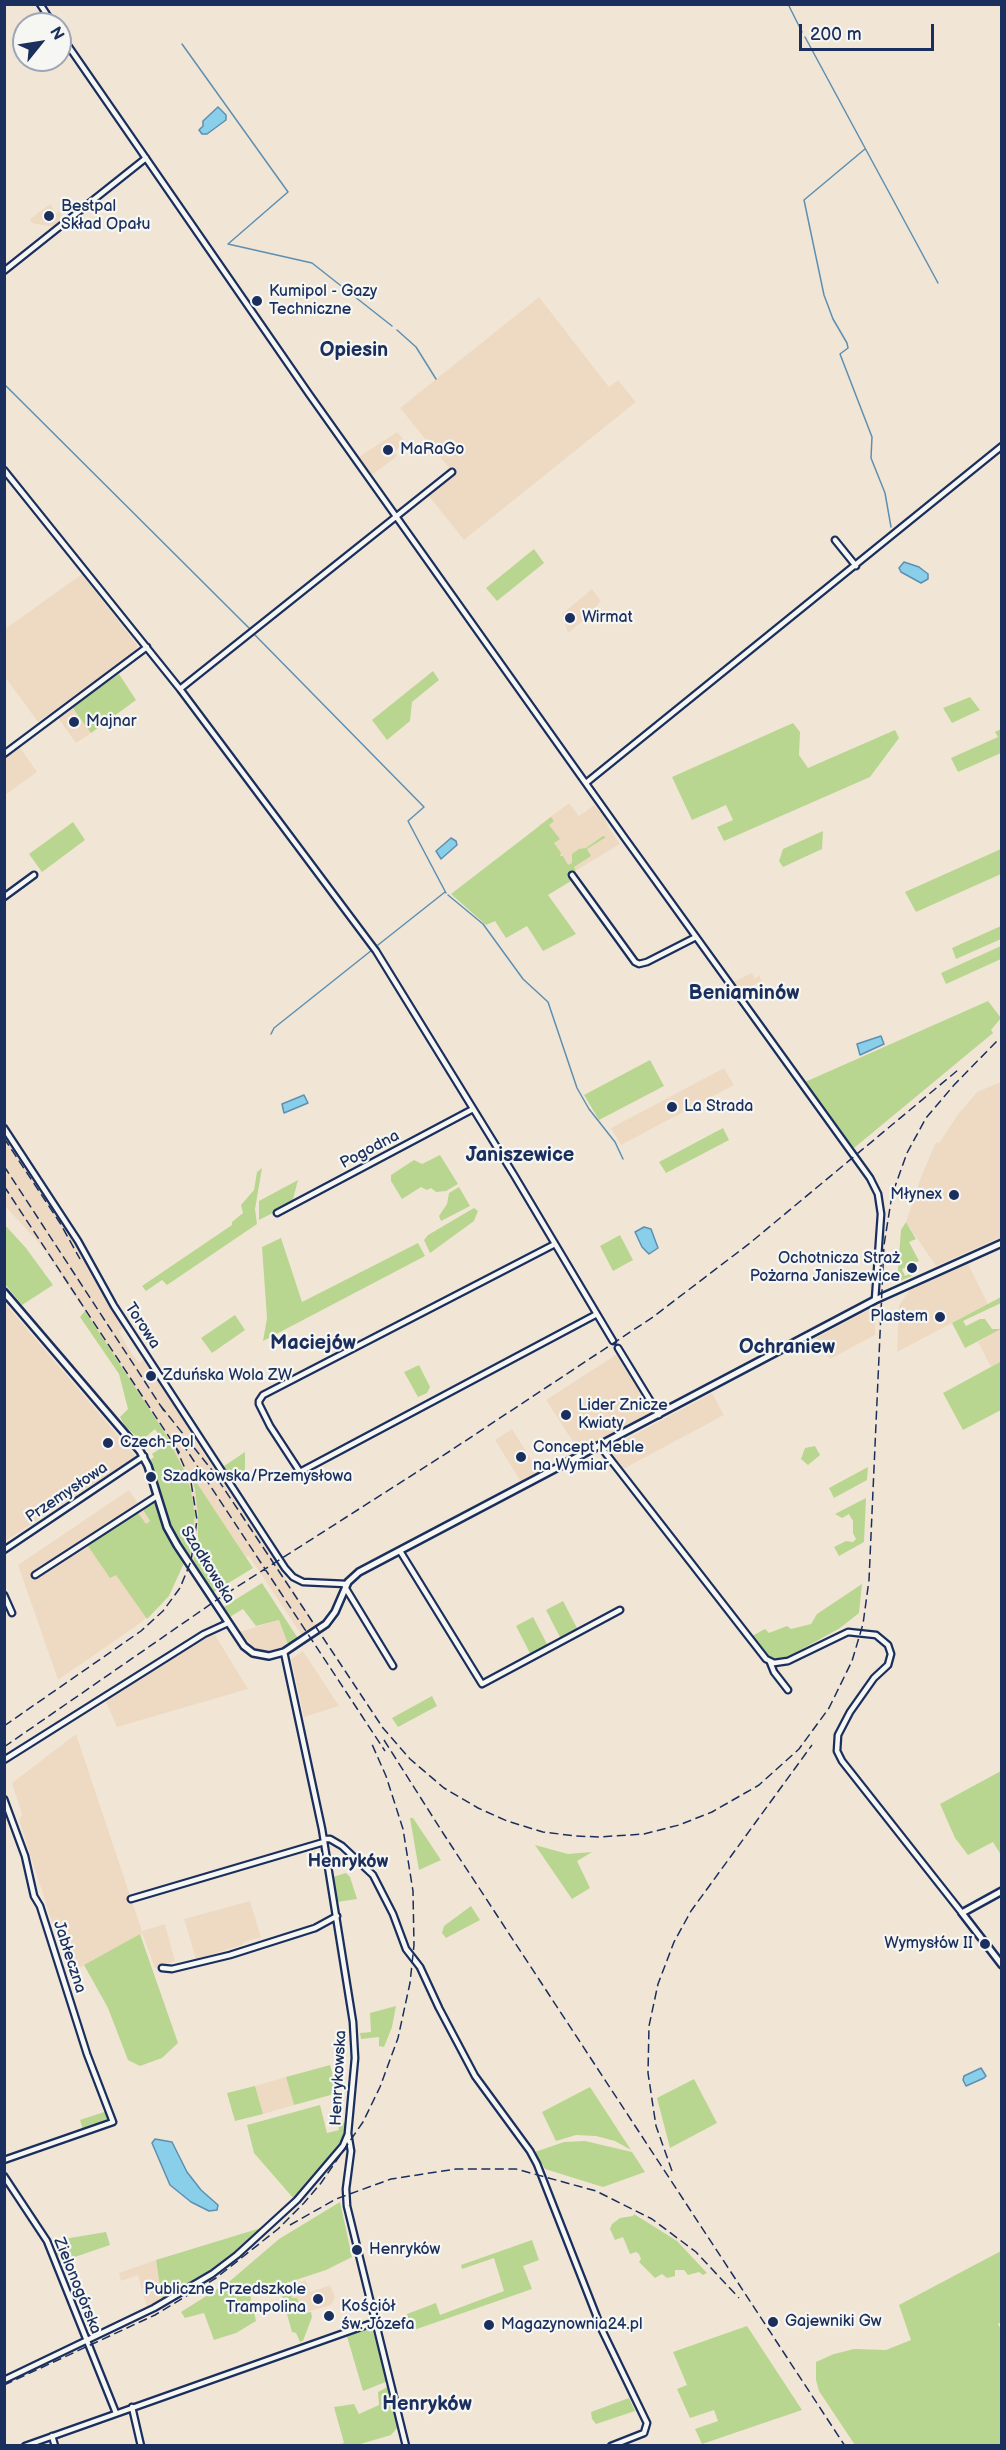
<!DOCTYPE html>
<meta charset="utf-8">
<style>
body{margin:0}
#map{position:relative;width:1006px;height:2450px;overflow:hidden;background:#f1e6d6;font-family:"Balsamiq Sans",sans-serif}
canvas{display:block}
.frame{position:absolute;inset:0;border:6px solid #1b2f5e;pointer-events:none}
.north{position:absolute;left:12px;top:12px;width:60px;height:60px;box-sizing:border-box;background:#f6f6f2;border:2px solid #9ea6b7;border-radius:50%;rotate:60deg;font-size:16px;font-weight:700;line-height:24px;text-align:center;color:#1b2f5e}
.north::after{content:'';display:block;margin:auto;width:21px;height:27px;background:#1b2f5e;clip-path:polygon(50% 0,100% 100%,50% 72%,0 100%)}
.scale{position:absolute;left:799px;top:24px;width:135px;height:27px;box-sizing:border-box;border:3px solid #1b2f5e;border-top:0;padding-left:8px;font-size:18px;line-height:21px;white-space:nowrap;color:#1b2f5e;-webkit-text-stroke:4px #f6f6f2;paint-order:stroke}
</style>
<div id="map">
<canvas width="1006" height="2450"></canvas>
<div class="frame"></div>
<div class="north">N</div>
<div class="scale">200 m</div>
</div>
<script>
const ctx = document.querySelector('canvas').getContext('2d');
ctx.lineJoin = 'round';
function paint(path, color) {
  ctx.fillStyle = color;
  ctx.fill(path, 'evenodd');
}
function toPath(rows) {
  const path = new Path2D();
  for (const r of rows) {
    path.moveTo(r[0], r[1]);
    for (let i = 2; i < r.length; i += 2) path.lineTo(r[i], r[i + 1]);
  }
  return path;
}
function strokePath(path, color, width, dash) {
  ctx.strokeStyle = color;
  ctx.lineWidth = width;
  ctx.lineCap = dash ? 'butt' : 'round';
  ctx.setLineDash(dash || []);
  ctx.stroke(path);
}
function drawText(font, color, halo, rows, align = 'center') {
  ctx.font = font + ' "Balsamiq Sans",sans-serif';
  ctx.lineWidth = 4.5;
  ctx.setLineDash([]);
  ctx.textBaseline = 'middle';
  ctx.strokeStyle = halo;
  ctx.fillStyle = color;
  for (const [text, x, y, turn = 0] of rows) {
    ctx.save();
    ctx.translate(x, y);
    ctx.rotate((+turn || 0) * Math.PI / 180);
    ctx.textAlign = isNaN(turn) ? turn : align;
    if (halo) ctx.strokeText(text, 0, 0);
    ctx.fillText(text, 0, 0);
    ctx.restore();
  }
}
const built = toPath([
 [50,204,56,213,59,211,65,219,54,227,32,223,30,219],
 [539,297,609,387,618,380,636,402,464,540,428,495,454,474,400,408],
 [397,432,406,442,394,452,397,456,372,475,359,457],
 [82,574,137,645,136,651,38,722,5,677,5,629],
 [592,589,601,601,585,619,568,633,562,614],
 [72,707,91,733,76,743,58,718],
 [19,746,37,772,5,795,4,756],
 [569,803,579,816,594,805,605,817,608,827,620,844,572,873,538,826],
 [752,973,755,979,759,975,762,981,740,991,733,982],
 [724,1068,734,1085,621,1145,611,1128],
 [1001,1082,1001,1237,936,1266,906,1222,921,1177,936,1142,939,1143,959,1113,977,1092],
 [4,1133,67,1228,90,1273,124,1327,119,1331,128,1348,139,1363,146,1358,197,1443,318,1628,303,1637,249,1556,246,1557,189,1471,197,1498,199,1523,193,1562,190,1558,195,1515,191,1490,185,1472,165,1433,41,1245,5,1206],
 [968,1264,988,1304,897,1352,899,1305,910,1290],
 [4,1302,136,1457,5,1541,4,1541],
 [876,1306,875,1335,830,1359,816,1338],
 [1001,1329,1001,1361,991,1367,978,1342],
 [617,1354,654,1412,579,1451,546,1400],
 [712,1393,724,1415,623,1469,609,1451,610,1448],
 [512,1429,539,1472,521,1482,495,1440],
 [129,1490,181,1568,156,1609,139,1624,58,1680,18,1565],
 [279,1620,289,1647,281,1649,264,1651,255,1648,239,1632],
 [215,1635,248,1689,117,1727,104,1698,197,1640],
 [303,1651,339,1706,304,1717,291,1659],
 [76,1734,142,1931,165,1924,175,1961,155,1968,142,1933,69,1974,19,1820,22,1814,12,1783],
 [250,1901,261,1937,244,1942,242,1945,196,1959,184,1919],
 [286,2077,294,2105,263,2114,255,2086],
 [156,2260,162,2300,147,2308,138,2275,121,2281,119,2273],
 [306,2280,310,2292,330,2285,335,2297,331,2305,304,2313,297,2299,292,2298,289,2286]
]);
const green = toPath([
 [534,549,544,563,497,601,486,588],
 [433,671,439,680,412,702,410,721,387,740,372,720],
 [119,674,136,700,91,733,72,707],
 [970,697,980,710,952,723,943,708],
 [793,723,800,732,799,755,808,768,895,730,899,738,870,777,724,841,717,827,733,820,726,805,692,820,672,777],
 [1001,729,1001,753,958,772,951,758,998,737,995,732],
 [551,817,554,821,549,825,560,839,554,843,561,853,560,856,563,856,568,865,572,863,572,854,579,849,586,848,603,836,606,837,587,849,591,856,574,867,576,871,567,876,571,881,548,895,576,934,543,951,527,926,506,938,495,921,486,925,451,894],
 [73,822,85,840,42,872,29,854],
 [823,831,822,849,783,867,779,861,783,849],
 [1001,849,1001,874,916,912,905,892],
 [1001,926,1001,939,956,959,952,948],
 [1001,946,1001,959,946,984,941,973],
 [988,1001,1001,1018,991,1030,993,1033,854,1148,805,1082],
 [650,1060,664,1086,599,1120,584,1095],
 [723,1128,729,1140,666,1173,659,1162],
 [440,1155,458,1184,446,1191,436,1192,431,1188,427,1190,421,1187,402,1199,391,1181,391,1175,414,1160,422,1164],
 [262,1168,255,1209,257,1224,167,1285,162,1280,146,1291,142,1286,232,1225,232,1222,243,1213,241,1205,254,1190,257,1172],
 [298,1180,292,1203,259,1220,259,1201],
 [459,1187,470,1206,441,1221,439,1216,447,1204,449,1193],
 [474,1208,478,1211,474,1221,430,1253,424,1240,428,1235],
 [906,1222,916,1239,909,1242,919,1261,902,1269,905,1276,909,1274,912,1276,897,1282,901,1230],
 [4,1224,26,1248,53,1285,22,1305,5,1284],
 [620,1235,633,1260,613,1271,600,1246],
 [281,1238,302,1302,418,1243,425,1256,263,1341,267,1318,262,1247],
 [1001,1297,1001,1303,963,1321,966,1326,980,1319,985,1319,992,1329,1001,1329,965,1348,952,1323],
 [85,1311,165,1433,185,1472,191,1490,195,1515,190,1558,169,1521,150,1460,154,1457,152,1454,165,1445,155,1429,141,1441,125,1426,120,1417,128,1409,119,1374,80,1317],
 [235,1315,245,1330,212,1353,201,1338],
 [1000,1362,1001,1410,963,1430,943,1393],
 [419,1365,430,1387,427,1393,418,1397,404,1372],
 [815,1446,820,1455,808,1465,801,1459,805,1448],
 [245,1452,245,1475,233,1481,224,1466],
 [868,1467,867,1480,834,1498,829,1488],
 [189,1471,253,1568,212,1593,193,1562,198,1538,198,1515,195,1489],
 [866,1498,864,1542,839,1556,834,1547,846,1541,853,1542,856,1539,853,1533,853,1521,849,1514,842,1518,835,1514],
 [151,1501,155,1503,166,1534,184,1563,169,1596,147,1619,116,1575,110,1578,88,1546,89,1543,115,1524,120,1525,138,1513,146,1524,150,1521,141,1507],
 [262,1583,299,1640,289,1647,279,1620,256,1626,243,1609,228,1618,222,1608],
 [862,1584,859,1613,840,1628,784,1659,780,1660,768,1657,752,1636,765,1629,769,1633,787,1626,791,1629,811,1624,817,1614],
 [563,1601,578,1630,561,1639,546,1610],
 [533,1617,548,1646,531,1655,516,1626],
 [432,1696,437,1706,398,1727,392,1718],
 [1001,1771,1001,1855,993,1842,968,1855,955,1838,940,1804],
 [410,1818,413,1818,441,1860,419,1870],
 [535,1845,568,1854,592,1852,577,1861,590,1888,572,1899],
 [346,1873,350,1877,357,1899,337,1902,333,1877],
 [471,1906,480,1920,446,1938,442,1933,444,1926],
 [140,1934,178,2043,162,2058,140,2066,128,2060,108,2008,84,1965],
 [396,2006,392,2027,384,2047,379,2046,379,2037,361,2039,360,2033,371,2032,370,2013],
 [330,2065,338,2093,294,2105,286,2077],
 [694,2079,717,2123,670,2148,657,2098],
 [255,2086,263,2114,235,2121,227,2093],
 [590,2087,631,2150,615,2141,596,2136,576,2135,556,2141,542,2112],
 [320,2105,327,2133,339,2130,338,2125,345,2122,345,2134,338,2146,294,2199,254,2153,247,2125],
 [107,2111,110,2121,83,2130,80,2120],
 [585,2141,632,2152,645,2172,603,2187,545,2169,535,2152,564,2142],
 [340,2202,352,2257,326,2270,250,2295,256,2321,236,2333,214,2340,204,2313,185,2318,181,2312,230,2281,279,2239],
 [634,2214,677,2241,707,2273,703,2275,699,2272,688,2275,684,2270,675,2270,675,2276,667,2278,662,2274,655,2278,639,2262,641,2259,639,2254,636,2252,630,2254,623,2237,615,2240,610,2229,612,2224,620,2218,633,2216],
 [264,2227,218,2267,197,2282,162,2300,156,2260],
 [106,2232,110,2245,60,2262,52,2241],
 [532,2240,539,2260,523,2266,532,2289,411,2331,407,2314,436,2303,440,2315,504,2291,494,2258,462,2269,461,2265],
 [1001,2251,1001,2322,998,2324,1002,2331,1001,2445,855,2445,819,2391,816,2380,816,2362,834,2354,854,2349,886,2350,911,2340,899,2305],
 [289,2286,292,2298,297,2298,304,2313,311,2312,312,2317,303,2341,300,2342,296,2333,292,2332,280,2289],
 [368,2326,372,2329,388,2381,363,2391,346,2333],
 [747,2326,802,2410,702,2444,695,2429,718,2421,714,2410,690,2418,677,2389,687,2385,673,2352],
 [389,2386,398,2427,391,2435,357,2445,336,2445,344,2443,334,2407,354,2404,359,2414,379,2405,378,2392],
 [629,2398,635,2411,596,2424,592,2419,591,2412]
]);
const water = toPath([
 [218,107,226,115,226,120,207,134,202,134,199,130,203,126,203,121,218,107],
 [904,562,919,567,928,574,928,579,921,583,901,572,899,568,904,562],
 [451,838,456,841,457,845,441,859,436,851,451,838],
 [881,1036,884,1044,860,1055,857,1044,881,1036],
 [304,1095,308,1103,284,1113,282,1104,304,1095],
 [644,1227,651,1229,658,1248,649,1254,642,1247,635,1232,644,1227],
 [981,2068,986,2076,984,2078,966,2086,963,2080,964,2076,981,2068],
 [155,2139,172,2142,187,2172,201,2190,218,2205,217,2210,209,2211,191,2202,170,2185,152,2143,155,2139]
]);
const stream = toPath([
 [788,4,802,32],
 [805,37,938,283],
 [182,44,288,192,228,244,312,263,392,326],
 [865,149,804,200,824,295,833,319,847,343,848,348,840,354,872,437,871,458,885,493,891,527],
 [397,330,416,347,436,379],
 [4,384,250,629],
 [254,634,424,807,408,821,446,893],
 [448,895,483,924,523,979,548,1002,577,1088,589,1109,615,1142,623,1159],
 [378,945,445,892],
 [271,1034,274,1028,372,950]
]);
const minor = toPath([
 [40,4,53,24],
 [60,34,309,394,624,837,870,1178,878,1194,881,1214,875,1300],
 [4,271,146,158],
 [4,470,180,689,376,951,514,1175,613,1341],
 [835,540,856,566],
 [180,689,452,472],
 [4,754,147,647],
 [586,783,1002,446],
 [572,875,635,962,639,964,647,962,696,937],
 [4,897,34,875],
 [4,1128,78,1241,114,1306,285,1568,293,1577,303,1582,346,1584],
 [277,1213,473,1109],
 [555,1244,263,1395,259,1401,259,1404,270,1426,300,1472,597,1314],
 [618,1348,659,1415],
 [600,1446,766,1659,774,1663,788,1661,848,1632,876,1635,888,1645,891,1654,888,1665,874,1678,850,1712,838,1735,837,1751,842,1761,962,1913],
 [4,1550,144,1456],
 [400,1551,482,1684,620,1610],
 [35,1575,157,1496],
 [345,1587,393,1666],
 [4,1595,12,1613],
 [284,1652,322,1829,353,2022,355,2058,348,2133,351,2151,346,2189,347,2206,406,2446],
 [770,1662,774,1672,788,1690],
 [4,1760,204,1634,228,1623],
 [4,1799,25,1856,34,1896,40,1906,87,2054,113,2122,4,2160],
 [324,1839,330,1839,342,1846,373,1875,393,1914,406,1949,420,1967,439,2008,475,2076,530,2151,537,2164,602,2330,647,2423,644,2433,611,2446],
 [131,1899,324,1842],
 [162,1968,172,1969,230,1955,315,1928,337,1916],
 [4,2176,47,2241,116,2413],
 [4,2380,154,2308,212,2274,237,2255,297,2200,343,2146,348,2134],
 [132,2407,141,2446],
 [52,2436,55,2446],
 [25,2446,375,2322]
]);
const tertiary = toPath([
 [4,1292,140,1451,148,1466,167,1527,177,1545,244,1646,253,1653,269,1656,284,1652,326,1624,335,1612,348,1582,359,1572,875,1300,1002,1243],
 [1002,1891,962,1913,1002,1965]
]);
const rail = toPath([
 [4,1138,60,1223,80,1259],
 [4,1166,164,1411],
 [4,1186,181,1455],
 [160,1405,211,1469,383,1728,410,1759,444,1788,478,1808,507,1821,543,1832,576,1836,599,1837,644,1834,679,1825,712,1812,759,1785,799,1749,829,1708,852,1661,863,1624,869,1580,884,1245,892,1195,907,1153,926,1118,954,1085,998,1040],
 [182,1443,385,1751],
 [4,1726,141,1631,163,1611,180,1588,191,1561,197,1520,191,1482,176,1448],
 [384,1740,443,1833,845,2446],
 [4,1747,221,1597,450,1451,653,1317,750,1243,958,1070],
 [672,2171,656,2126,648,2073,649,2026,658,1984,674,1942,691,1911,812,1745],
 [290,2225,336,2199,391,2179,456,2169,516,2169,596,2191,652,2219,696,2252,739,2298],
 [4,2385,155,2315,216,2278,278,2229,304,2203,321,2183,363,2122,380,2087,398,2038,410,1983,414,1945,413,1891,403,1829,386,1776,371,1742]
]);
const markers = [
 [49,216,6,"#1b2f5e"],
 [257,301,6,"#1b2f5e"],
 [388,450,6,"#1b2f5e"],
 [570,618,6,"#1b2f5e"],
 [74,722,6,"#1b2f5e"],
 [672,1107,6,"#1b2f5e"],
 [954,1195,6,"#1b2f5e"],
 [912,1268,6,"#1b2f5e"],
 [940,1317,6,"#1b2f5e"],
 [151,1376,6,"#1b2f5e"],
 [566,1415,6,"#1b2f5e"],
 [108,1443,6,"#1b2f5e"],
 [521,1457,6,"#1b2f5e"],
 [151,1477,6,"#1b2f5e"],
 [985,1944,6,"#1b2f5e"],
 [357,2250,6,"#1b2f5e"],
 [318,2299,6,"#1b2f5e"],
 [329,2316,6,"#1b2f5e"],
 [773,2322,6,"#1b2f5e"],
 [489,2325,6,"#1b2f5e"]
];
const poiNames = [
 ["Bestpal",61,207],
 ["Skład Opału",61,225],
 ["Kumipol - Gazy",269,292],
 ["Techniczne",269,310],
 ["MaRaGo",400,450],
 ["Wirmat",582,618],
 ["Majnar",86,722],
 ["La Strada",684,1107],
 ["Młynex",942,1195,"right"],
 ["Ochotnicza Straż",900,1259,"right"],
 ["Pożarna Janiszewice",900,1277,"right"],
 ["Plastem",928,1317,"right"],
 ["Zduńska Wola ZW",163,1376],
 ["Lider Znicze",578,1406],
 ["Kwiaty",578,1424],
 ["Czech-Pol",120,1443],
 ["Concept Meble",533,1448],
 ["na Wymiar",533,1466],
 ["Szadkowska/Przemysłowa",163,1477],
 ["Wymysłów II",973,1944,"right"],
 ["Henryków",369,2250],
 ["Publiczne Przedszkole",306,2290,"right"],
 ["Trampolina",306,2308,"right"],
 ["Kościół",341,2307],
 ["św. Józefa",341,2325],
 ["Gajewniki Gw",785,2322],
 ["Magazynownia24.pl",501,2325]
];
const streetNames = [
 ["Pogodna",370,1150,-28],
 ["Torowa",142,1326,57],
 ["Przemysłowa",67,1493,-34],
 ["Szadkowska",207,1565,58],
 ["Jabłeczna",69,1957,72],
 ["Henrykowska",339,2078,-87],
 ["Zielonogórska",77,2286,68]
];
const neighbourhoodNames = [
 ["Henryków",348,1862]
];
const quarterNames = [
 ["Opiesin",354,351],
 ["Beniaminów",744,994],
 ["Janiszewice",520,1156],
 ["Maciejów",313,1344],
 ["Ochraniew",787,1348],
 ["Henryków",427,2405]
];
paint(built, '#eedac3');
paint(green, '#b8d68f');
paint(water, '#89cfea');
strokePath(water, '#5d8fb2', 1.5);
strokePath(stream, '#5d8fb2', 1.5);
strokePath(minor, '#1b2f5e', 9);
strokePath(tertiary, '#1b2f5e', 10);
strokePath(minor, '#f6f6f2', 4.5);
strokePath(tertiary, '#f6f6f2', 5);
strokePath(rail, '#1b2f5e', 1.5, [9, 4.5]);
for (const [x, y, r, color] of markers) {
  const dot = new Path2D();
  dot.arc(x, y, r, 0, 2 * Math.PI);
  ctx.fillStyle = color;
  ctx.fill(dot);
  strokePath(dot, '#f6f6f2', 2);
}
drawText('16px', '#1b2f5e', '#f6f6f2', poiNames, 'left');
drawText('16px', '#1b2f5e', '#f6f6f2', streetNames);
drawText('bold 18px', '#1b2f5e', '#f6f6f2', neighbourhoodNames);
drawText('bold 20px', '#1b2f5e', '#f6f6f2', quarterNames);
</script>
